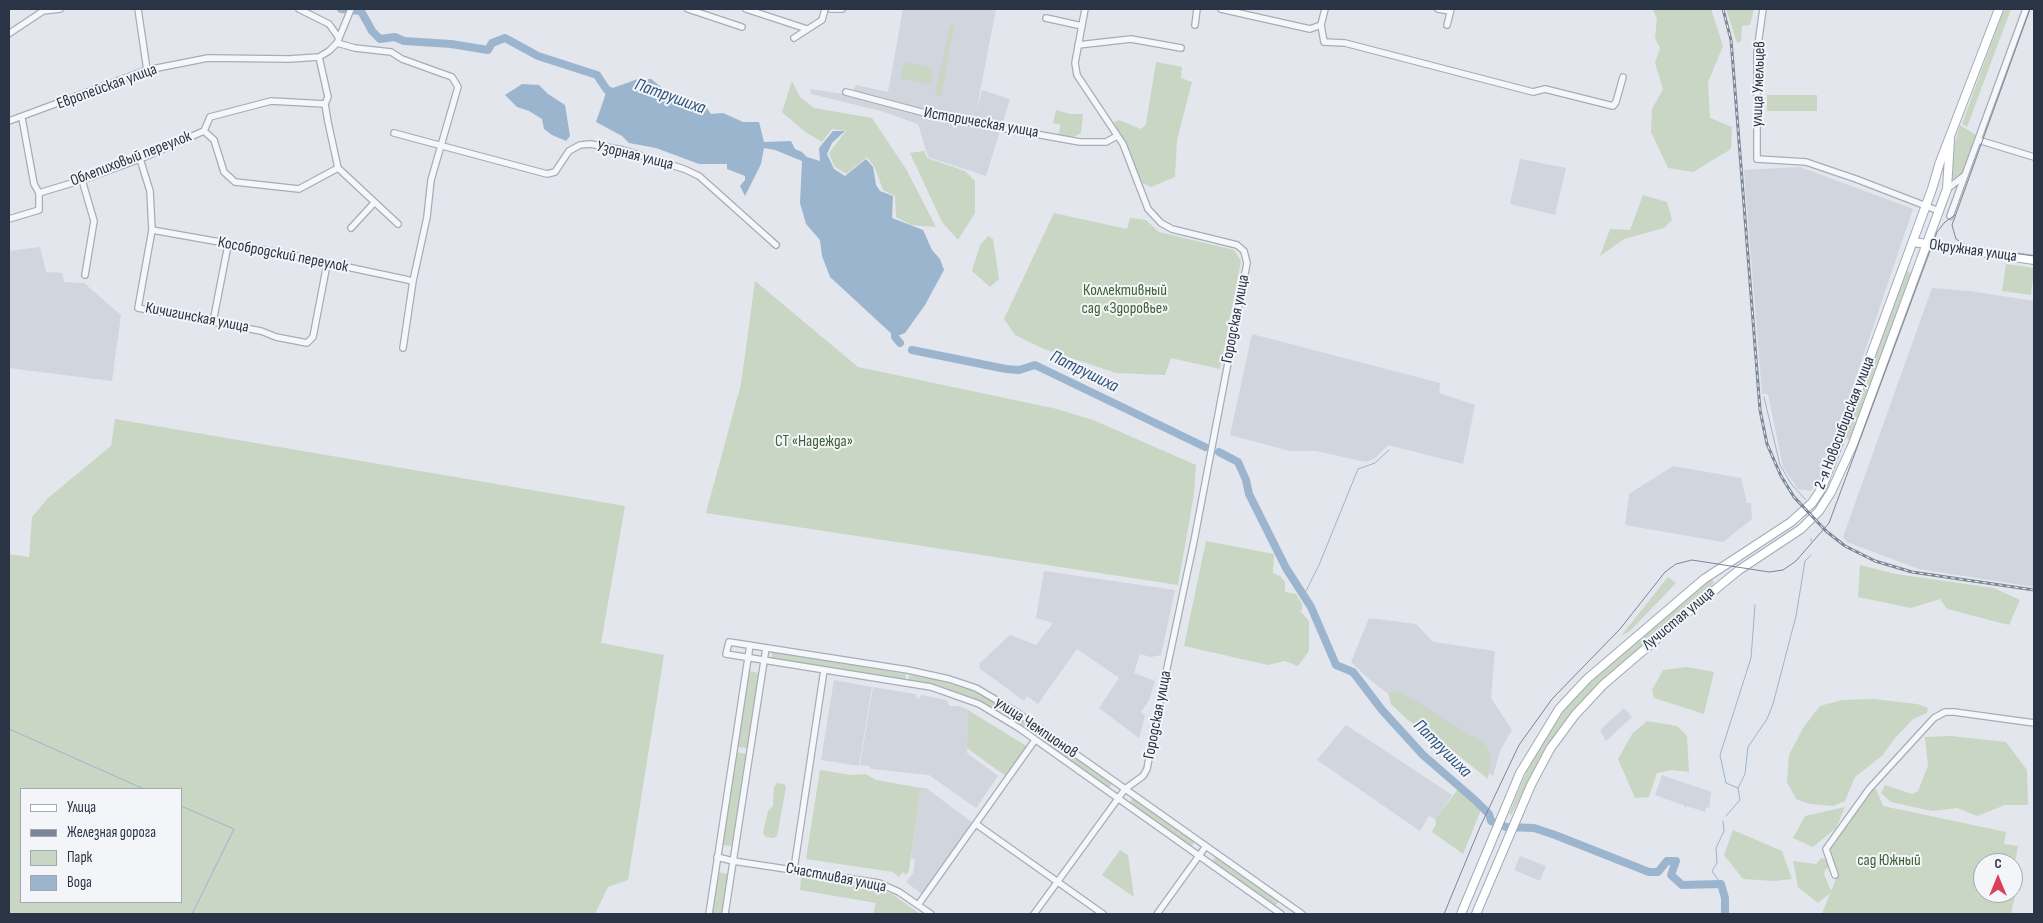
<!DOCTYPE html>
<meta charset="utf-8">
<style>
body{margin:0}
#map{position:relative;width:2043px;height:923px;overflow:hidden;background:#e3e6ec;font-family:"Sofia Sans Condensed",sans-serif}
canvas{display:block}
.frame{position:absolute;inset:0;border:10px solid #293445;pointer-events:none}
.legend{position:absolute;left:20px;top:788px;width:162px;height:115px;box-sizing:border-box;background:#f3f5f9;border:1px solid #a2a8b1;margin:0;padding:6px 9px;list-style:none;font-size:15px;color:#293445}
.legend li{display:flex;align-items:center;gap:10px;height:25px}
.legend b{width:25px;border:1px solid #a2a8b1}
.north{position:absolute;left:1973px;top:853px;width:50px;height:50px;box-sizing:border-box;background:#f3f5f9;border:1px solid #a2a8b1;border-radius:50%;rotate:0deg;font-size:14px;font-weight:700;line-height:20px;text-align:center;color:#293445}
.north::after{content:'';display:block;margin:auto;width:18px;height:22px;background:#d8405b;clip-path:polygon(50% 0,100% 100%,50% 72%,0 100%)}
</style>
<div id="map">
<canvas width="2043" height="923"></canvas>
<div class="frame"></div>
<ul class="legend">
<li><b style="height:6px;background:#fff"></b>Улица</li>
<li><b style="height:6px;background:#7b8697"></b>Железная дорога</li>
<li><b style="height:14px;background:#c8d6c3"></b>Парк</li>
<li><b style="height:14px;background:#9cb5ce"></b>Вода</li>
</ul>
<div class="north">С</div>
</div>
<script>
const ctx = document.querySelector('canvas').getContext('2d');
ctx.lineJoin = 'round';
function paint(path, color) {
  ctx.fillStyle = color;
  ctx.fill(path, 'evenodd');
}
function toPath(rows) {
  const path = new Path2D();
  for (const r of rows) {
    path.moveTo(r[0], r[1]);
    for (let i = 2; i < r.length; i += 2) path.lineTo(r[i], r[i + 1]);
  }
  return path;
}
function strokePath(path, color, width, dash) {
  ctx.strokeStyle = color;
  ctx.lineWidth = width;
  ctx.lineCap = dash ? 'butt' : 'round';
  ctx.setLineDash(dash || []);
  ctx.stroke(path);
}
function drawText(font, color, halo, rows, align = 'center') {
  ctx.font = font + ' "Sofia Sans Condensed",sans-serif';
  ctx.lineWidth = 4;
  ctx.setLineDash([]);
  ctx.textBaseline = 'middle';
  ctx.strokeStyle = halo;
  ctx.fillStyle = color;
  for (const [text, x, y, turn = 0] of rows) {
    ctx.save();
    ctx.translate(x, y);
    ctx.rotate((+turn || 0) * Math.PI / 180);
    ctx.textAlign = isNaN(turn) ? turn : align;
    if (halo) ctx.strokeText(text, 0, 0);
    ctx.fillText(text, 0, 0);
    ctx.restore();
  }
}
const built = toPath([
 [903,9,996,9,976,112,982,90,1010,99,986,176,928,157,918,124,881,111,811,94,810,89,851,95,856,85,888,92],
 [1520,159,1566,168,1555,215,1510,204],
 [1800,167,1913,209,1824,472,1811,491,1798,489,1783,467,1768,394,1762,394,1744,170],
 [40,247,46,272,62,273,64,282,84,283,121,315,112,381,9,368,9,251],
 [1932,288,1970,291,2034,301,2034,587,1919,569,1847,542,1843,537],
 [1252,334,1440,383,1439,393,1475,405,1463,464,1388,445,1375,458,1366,462,1316,451,1290,451,1230,435],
 [1673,466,1741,478,1747,503,1751,503,1752,519,1723,542,1625,525,1629,494],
 [1044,571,1175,590,1161,655,1151,657,1140,654,1134,673,1155,681,1149,700,1141,712,1145,716,1139,738,1099,708,1119,678,1077,649,1038,704,1027,696,1024,701,979,668,980,663,1010,635,1036,645,1053,623,1036,618],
 [1369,618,1416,624,1433,642,1495,651,1491,698,1512,730,1500,751,1493,776,1369,679,1351,662],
 [834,680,872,687,859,766,821,760],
 [873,687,915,694,918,699,922,695,946,700,950,706,959,706,968,710,967,753,998,776,976,808,929,775,871,769,869,766,860,765],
 [1624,708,1632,717,1606,741,1600,730],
 [1346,725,1452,795,1435,819,1429,816,1420,831,1317,760],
 [1662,775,1711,792,1709,808,1706,807,1705,812,1687,806,1686,808,1683,805,1655,795],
 [921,788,926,788,973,823,923,895,906,882,913,873,915,859,911,859],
 [1520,856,1546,866,1540,881,1514,870]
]);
const green = toPath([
 [1652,9,1711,9,1723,46,1708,82,1710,118,1732,127,1731,149,1693,172,1668,168,1651,132,1652,109,1663,89,1655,63,1660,48,1655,38,1657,18],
 [1726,9,1754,9,1750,25,1742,26,1741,41,1737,43],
 [2004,9,2011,9,1967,127,1962,124],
 [950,25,954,26,941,96,935,95],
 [905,62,932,68,933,71,931,85,900,78],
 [1156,62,1182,67,1181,78,1192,82,1177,140,1175,177,1151,187,1142,183,1114,122,1119,120,1141,129,1146,124],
 [792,81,800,97,814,108,872,118,906,169,936,227,911,225,896,217,895,196,883,190,875,168,867,157,846,174,834,166,829,153,846,131,832,129,822,142,804,131,782,112],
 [1767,95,1817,95,1817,111,1767,111],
 [1056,110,1070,114,1083,114,1081,133,1073,137,1058,135,1061,125,1053,123],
 [1960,125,1976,135,1962,173,1951,180,1953,149],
 [924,151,927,158,965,171,975,181,975,213,958,240,942,222,910,153],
 [1643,195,1667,202,1672,220,1664,228,1624,239,1600,256,1610,229,1630,230],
 [1054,213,1127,229,1130,218,1146,220,1159,232,1234,250,1241,261,1220,369,1171,358,1165,375,1116,373,1044,349,1015,335,1004,319],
 [988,236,993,239,999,279,990,287,972,271,980,245],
 [2006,264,2034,268,2031,295,2002,291],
 [1906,270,1911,273,1851,441,1845,437],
 [755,281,858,367,1057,409,1093,420,1196,465,1194,494,1178,585,706,513,741,384],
 [115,419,625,506,601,643,664,655,628,880,608,887,595,914,9,914,9,554,29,557,32,517,48,498,111,446],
 [21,789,181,789,181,902,21,902],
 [1206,541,1274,554,1273,573,1280,576,1285,582,1285,592,1296,594,1302,604,1302,610,1300,611,1309,621,1309,651,1298,666,1285,661,1268,665,1184,646],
 [1860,565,1896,574,1994,588,2020,600,2009,625,1947,609,1940,599,1911,608,1858,597],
 [1668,577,1676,583,1630,631,1621,636],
 [1712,578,1714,583,1599,685,1564,723,1549,745,1511,815,1509,814,1527,771,1553,725,1567,707,1598,675],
 [772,652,906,674,905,680,771,659],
 [1687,667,1714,672,1704,714,1654,698,1652,690,1663,670],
 [749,671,759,673,747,748,737,747],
 [909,675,938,680,980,693,1004,707,1113,782,1109,788,1001,712,979,700,937,685,908,681],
 [1399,691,1486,745,1491,757,1488,779,1434,736,1409,721,1391,704,1388,693],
 [1873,699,1917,704,1928,708,1927,713,1913,719,1895,738,1883,755,1855,777,1845,801,1833,806,1810,804,1796,799,1787,782,1789,755,1803,728,1820,706,1842,700],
 [968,710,1028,747,1007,777,967,748],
 [1647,721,1677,726,1687,736,1689,772,1672,770,1657,773,1649,797,1635,798,1618,759,1632,734],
 [1951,736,2006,742,2027,770,2028,805,2005,805,1977,816,1957,808,1932,811,1891,802,1881,793,1885,785,1912,794,1918,791,1928,766,1925,737],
 [736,752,746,754,732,846,722,845],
 [820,770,851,775,866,774,876,780,921,788,909,870,906,875,903,872,899,877,893,872,806,859],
 [777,783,784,784,786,787,777,836,773,838,766,837,763,833,768,811,773,806,774,787],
 [1458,789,1481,810,1463,854,1432,832,1436,824,1435,819],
 [1872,789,1876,789,1883,806,2006,832,2004,844,2018,846,2013,873,2013,863,1983,863,1983,893,2013,893,2013,878,2017,888,2011,914,1822,914,1830,893,1818,903,1798,887,1793,861,1816,864,1821,858,1829,860,1830,866,1825,870,1824,874,1831,891,1837,876,1830,851,1831,846],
 [1133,797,1195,841,1191,847,1130,803],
 [1845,807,1836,828,1813,847,1793,838,1805,816],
 [1733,830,1782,851,1792,879,1774,881,1743,879,1724,855],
 [1120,850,1128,855,1134,897,1102,875],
 [1216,856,1279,901,1275,906,1212,862],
 [718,872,728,874,722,914,711,914],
 [801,877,878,889,892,894,920,914,873,914,876,903,800,890]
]);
const water = toPath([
 [638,79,651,79,680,102,704,104,711,114,723,113,743,122,759,122,764,142,791,141,795,149,802,152,807,157,820,161,819,148,833,131,845,131,832,143,827,154,834,169,845,176,866,159,873,167,876,185,880,191,893,196,892,218,923,230,932,250,940,259,944,270,925,305,905,333,895,337,830,277,822,256,820,240,806,224,800,203,802,161,775,150,764,148,761,164,745,196,740,186,745,180,745,176,727,169,727,164,699,164,656,148,629,143,622,136,596,122,607,90],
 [522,84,539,85,548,94,565,105,570,136,566,141,552,135,544,129,542,119,529,111,517,107,505,95]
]);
const stream = toPath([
 [1764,397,1780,465,1792,485,1806,500],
 [1811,539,1811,541],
 [1304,595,1319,565,1358,469,1375,463,1389,450],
 [9,729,144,789],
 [1738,788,1745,774,1748,747,1767,719,1773,704,1796,616,1805,561,1811,555],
 [181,806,234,829,192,914],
 [1726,816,1740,800,1738,788,1726,783,1720,755,1751,658,1755,605],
 [1721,884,1712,871,1717,863,1716,848,1724,831,1723,821]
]);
const river = toPath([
 [341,9,361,11,372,31,380,39,395,37,404,41,451,44,488,50,492,43,505,38,538,56,597,75,607,90,616,93],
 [895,329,895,337,900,343],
 [912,350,1006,369,1019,370,1035,365,1205,447],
 [1219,452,1238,462,1246,480,1249,494,1286,568,1311,607,1336,665,1353,672,1382,710,1423,755,1476,801,1489,814,1491,821,1506,827,1534,828,1555,835,1649,872,1658,872,1667,861,1676,861,1671,875,1682,885,1721,884,1725,898,1725,914]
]);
const minor = toPath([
 [138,9,147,70],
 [299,9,329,24,339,38],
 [688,9,742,27],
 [746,9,807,29],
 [831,9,842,9],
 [1221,9,1310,29,1321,25],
 [1325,9,1321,25,1324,42,1345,43,1533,92,1545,89,1613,106,1616,102,1623,77],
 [1438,9,1450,11],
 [1763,9,1757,52,1757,159,1806,162,1856,179,1939,211],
 [1046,18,1082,26],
 [1195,25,1197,9],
 [1447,25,1451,9],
 [10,33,43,11,60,9],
 [794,38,822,20,825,9],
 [337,43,355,48,391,52,402,59,452,77,458,87,431,180,427,217,413,281,403,348],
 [1078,45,1131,39,1181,48],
 [319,57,328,97,325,104,328,122,338,168,398,224],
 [846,92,940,117,1080,142,1106,142,1117,136],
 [9,121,147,70,208,58,289,59,319,57,329,51,337,43,351,9],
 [204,131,210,117,271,101,325,104],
 [394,133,547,174,555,172,569,151,580,145,590,144,623,150,684,169,699,176,776,245],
 [1978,140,2034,157],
 [140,159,150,191,152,230,138,308,261,331,276,337,307,343,313,337,327,264],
 [82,180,94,221,85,275],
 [1947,189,1964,176],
 [39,193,82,180,140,159,204,131,214,140,224,172,235,182,299,189,338,168],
 [1950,216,2026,9],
 [9,219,39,210,39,193,34,184,22,118],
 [351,228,374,203],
 [152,230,282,253,413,281],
 [213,322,228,245],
 [976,824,1103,914],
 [717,857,733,861,879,883,899,892,931,914],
 [794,869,824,670],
 [1835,875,1826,849,1869,789,1934,718,1945,712,1954,712,2034,723],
 [918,905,1035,740],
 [709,914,750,645],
 [725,914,766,648],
 [1034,914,1125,789,1143,776,1147,769,1156,720,1194,541,1247,263,1244,251,1237,245,1172,229,1161,223,1148,209,1123,144,1077,75,1075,63,1085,9],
 [1157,914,1206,846],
 [1281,914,1019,728,979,704,931,687,726,654,729,642,908,670,949,679,976,688,1015,711,1302,914]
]);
const major = toPath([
 [1913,242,2034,260],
 [1461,914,1520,773,1559,709,1587,679,1704,579,1791,522,1812,503,1822,488,1932,189,1940,162,1999,9],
 [1476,914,1531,785,1550,749,1575,715,1603,685,1694,607,1739,570,1801,529,1819,511,1831,492,1853,444,1947,189,1950,140]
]);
const tram = toPath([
 [2030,9,1952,225,1956,239,1968,247,2034,256],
 [1444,914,1480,827,1519,745,1552,699,1620,629,1665,572,1676,564,1692,560,1769,572,1783,570,1796,561,1829,523,1937,232,1945,222,1955,215]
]);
const rail = toPath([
 [1723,9,1731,40,1735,90,1760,410,1767,444,1781,476,1794,497,1826,531,1845,546,1875,561,1912,572,2034,590]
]);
const streetNames = [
 ["улица Умельцев",1759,84,-88],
 ["Европейская улица",107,87,-20],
 ["Историческая улица",981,123,10],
 ["Узорная улица",635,156,14],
 ["Облепиховый переулок",131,159,-21],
 ["Окружная улица",1973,251,8],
 ["Кособродский переулок",283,255,11],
 ["Кичигинская улица",197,318,11],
 ["Городская улица",1236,319,-79],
 ["2-я Новосибирская улица",1845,423,-69],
 ["Лучистая улица",1679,619,-40],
 ["Городская улица",1158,715,-79],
 ["улица Чемпионов",1036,728,34],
 ["Счастливая улица",836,878,11]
];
const parkNames = [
 ["Коллективный",1125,291],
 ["сад «Здоровье»",1125,309],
 ["СТ «Надежда»",814,442],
 ["сад Южный",1889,861]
];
const waterNames = [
 ["Патрушиха",670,97,20],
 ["Патрушиха",1084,372,26],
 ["Патрушиха",1442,749,45]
];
paint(built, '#d0d5de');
paint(green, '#c8d6c3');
paint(water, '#9cb5ce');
strokePath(stream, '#9cb5ce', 1);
strokePath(river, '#9cb5ce', 8);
strokePath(minor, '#a7adb7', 8);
strokePath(major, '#a1abb8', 10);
strokePath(minor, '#f6f7fa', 5.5);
strokePath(major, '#fff', 8);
strokePath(tram, '#7b8697', 1);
strokePath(rail, '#7b8697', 3);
strokePath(rail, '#f3f5f9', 1, [4]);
drawText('16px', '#293445', '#f3f5f9', streetNames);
drawText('16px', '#3f6235', '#f3f5f9', parkNames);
drawText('italic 18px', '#30547c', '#f3f5f9', waterNames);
</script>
